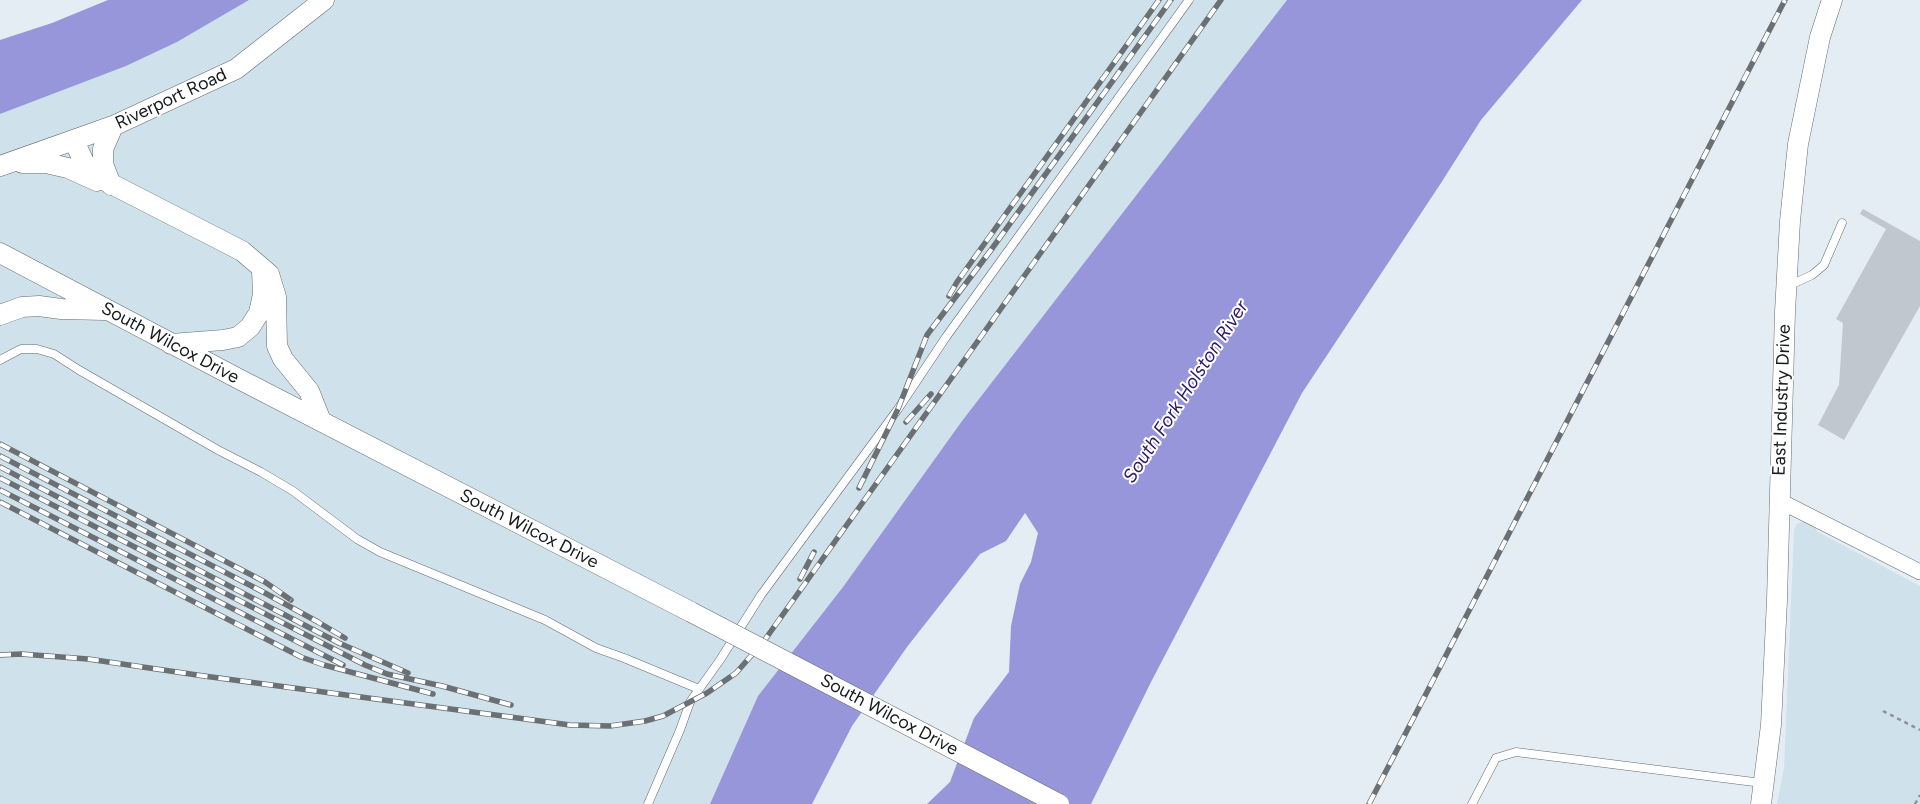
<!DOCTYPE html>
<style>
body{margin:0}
canvas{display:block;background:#e4edf3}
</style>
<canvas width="1920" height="804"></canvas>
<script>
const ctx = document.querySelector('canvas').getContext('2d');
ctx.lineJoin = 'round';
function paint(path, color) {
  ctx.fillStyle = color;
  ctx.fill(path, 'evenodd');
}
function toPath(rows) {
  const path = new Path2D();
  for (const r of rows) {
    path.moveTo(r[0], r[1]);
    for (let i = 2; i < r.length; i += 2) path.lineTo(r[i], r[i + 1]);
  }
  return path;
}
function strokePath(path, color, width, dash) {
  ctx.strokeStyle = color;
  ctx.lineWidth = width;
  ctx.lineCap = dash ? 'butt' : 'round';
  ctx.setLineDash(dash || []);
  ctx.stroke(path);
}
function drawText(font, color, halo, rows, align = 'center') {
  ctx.font = font + ' Figtree,sans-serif';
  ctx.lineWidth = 4;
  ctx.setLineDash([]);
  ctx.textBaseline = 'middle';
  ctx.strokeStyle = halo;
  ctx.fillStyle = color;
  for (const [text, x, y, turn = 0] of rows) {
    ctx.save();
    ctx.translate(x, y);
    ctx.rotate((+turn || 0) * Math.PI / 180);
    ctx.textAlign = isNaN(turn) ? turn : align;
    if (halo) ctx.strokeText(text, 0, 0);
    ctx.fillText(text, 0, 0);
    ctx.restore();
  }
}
const built = toPath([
 [249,0,1287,0,962,421,843,587,758,696,710,804,0,804,0,114,126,66,177,42],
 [1804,521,1816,526,1816,531,1920,586,1920,804,1777,804,1784,768,1794,530,1797,524]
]);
const water = toPath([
 [108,0,249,0,177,42,126,66,0,114,0,40,52,23],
 [1287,0,1582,0,1481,120,1441,183,1302,393,1151,682,1091,804,927,804,950,782,974,718,1009,672,1011,626,1020,584,1031,562,1038,533,1025,513,1006,541,980,554,907,647,852,726,812,804,710,804,758,696,843,587,962,421]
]);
const building = toPath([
 [1863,209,1920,241,1920,306,1844,440,1818,425,1839,385,1843,323,1836,319,1886,229,1860,214]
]);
const path = toPath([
 [1883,711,1920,730],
 [1915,804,1920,795]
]);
const service = toPath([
 [1788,286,1812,275,1824,265,1842,223],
 [0,360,21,349,37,349,54,354,79,370,218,450,261,472,293,491,357,539,380,552,545,620,596,648,624,658,699,689],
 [648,804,680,730,690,702,720,660,761,595,898,409,946,337,1189,0],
 [1472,804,1496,758,1516,752,1762,783]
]);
const minor = toPath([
 [1780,501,1920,572]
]);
const secondary = toPath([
 [74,141,85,164,96,176,242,251,269,274,276,297,277,346,283,359,309,391,321,421],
 [22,163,46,163,68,168,97,181],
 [0,166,113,126,236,69,324,0],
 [111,185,103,164,103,149,113,126],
 [0,253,237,378,691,612],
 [0,315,22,307,39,306,61,309,105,310],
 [171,344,223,340,238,337,250,327,259,313,263,294,262,270],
 [1761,804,1771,725,1777,600,1785,312,1790,221,1798,144,1820,37,1832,0]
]);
const rail = toPath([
 [949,296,957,282,1159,0],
 [906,422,931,394],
 [0,444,265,582,291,600],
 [0,456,265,593,318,622,345,638],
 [0,467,339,643,408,673],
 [0,478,365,665,387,674,442,686,511,705],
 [859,488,898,409,927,335,991,250,1171,0],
 [0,490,343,665],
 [0,502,301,657,324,665,433,694],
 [800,579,814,552],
 [0,655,21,654,88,659,204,676,570,725,610,726,645,721,663,716,707,693,736,673,764,641,1221,0],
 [1369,804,1785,0]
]);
const secondaryBridge = toPath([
 [691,612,1059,804]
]);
const streetNames = [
 ["Riverport Road",171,99,-25],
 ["South Wilcox Drive",170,343,28],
 ["East Industry Drive",1782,400,-88],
 ["South Wilcox Drive",529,529,27],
 ["South Wilcox Drive",889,715,28]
];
const waterNames = [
 ["South Fork Holston River",1186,392,-57]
];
paint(built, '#cfe1ea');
paint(water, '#9896da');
paint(building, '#c1c7ce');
strokePath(service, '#646c71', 9);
strokePath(minor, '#646c71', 16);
strokePath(secondary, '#646c71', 21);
strokePath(path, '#8d9397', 2.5, [4, 4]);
strokePath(service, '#fff', 8);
strokePath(minor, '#fff', 15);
strokePath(secondary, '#fff', 20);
strokePath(rail, '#6a7073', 5.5);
strokePath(rail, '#fff', 4, [11]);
strokePath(secondaryBridge, '#646c71', 21, []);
strokePath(secondaryBridge, '#fff', 20);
drawText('18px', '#171a1c', '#fff', streetNames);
drawText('italic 19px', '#2b1a69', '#fff', waterNames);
</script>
